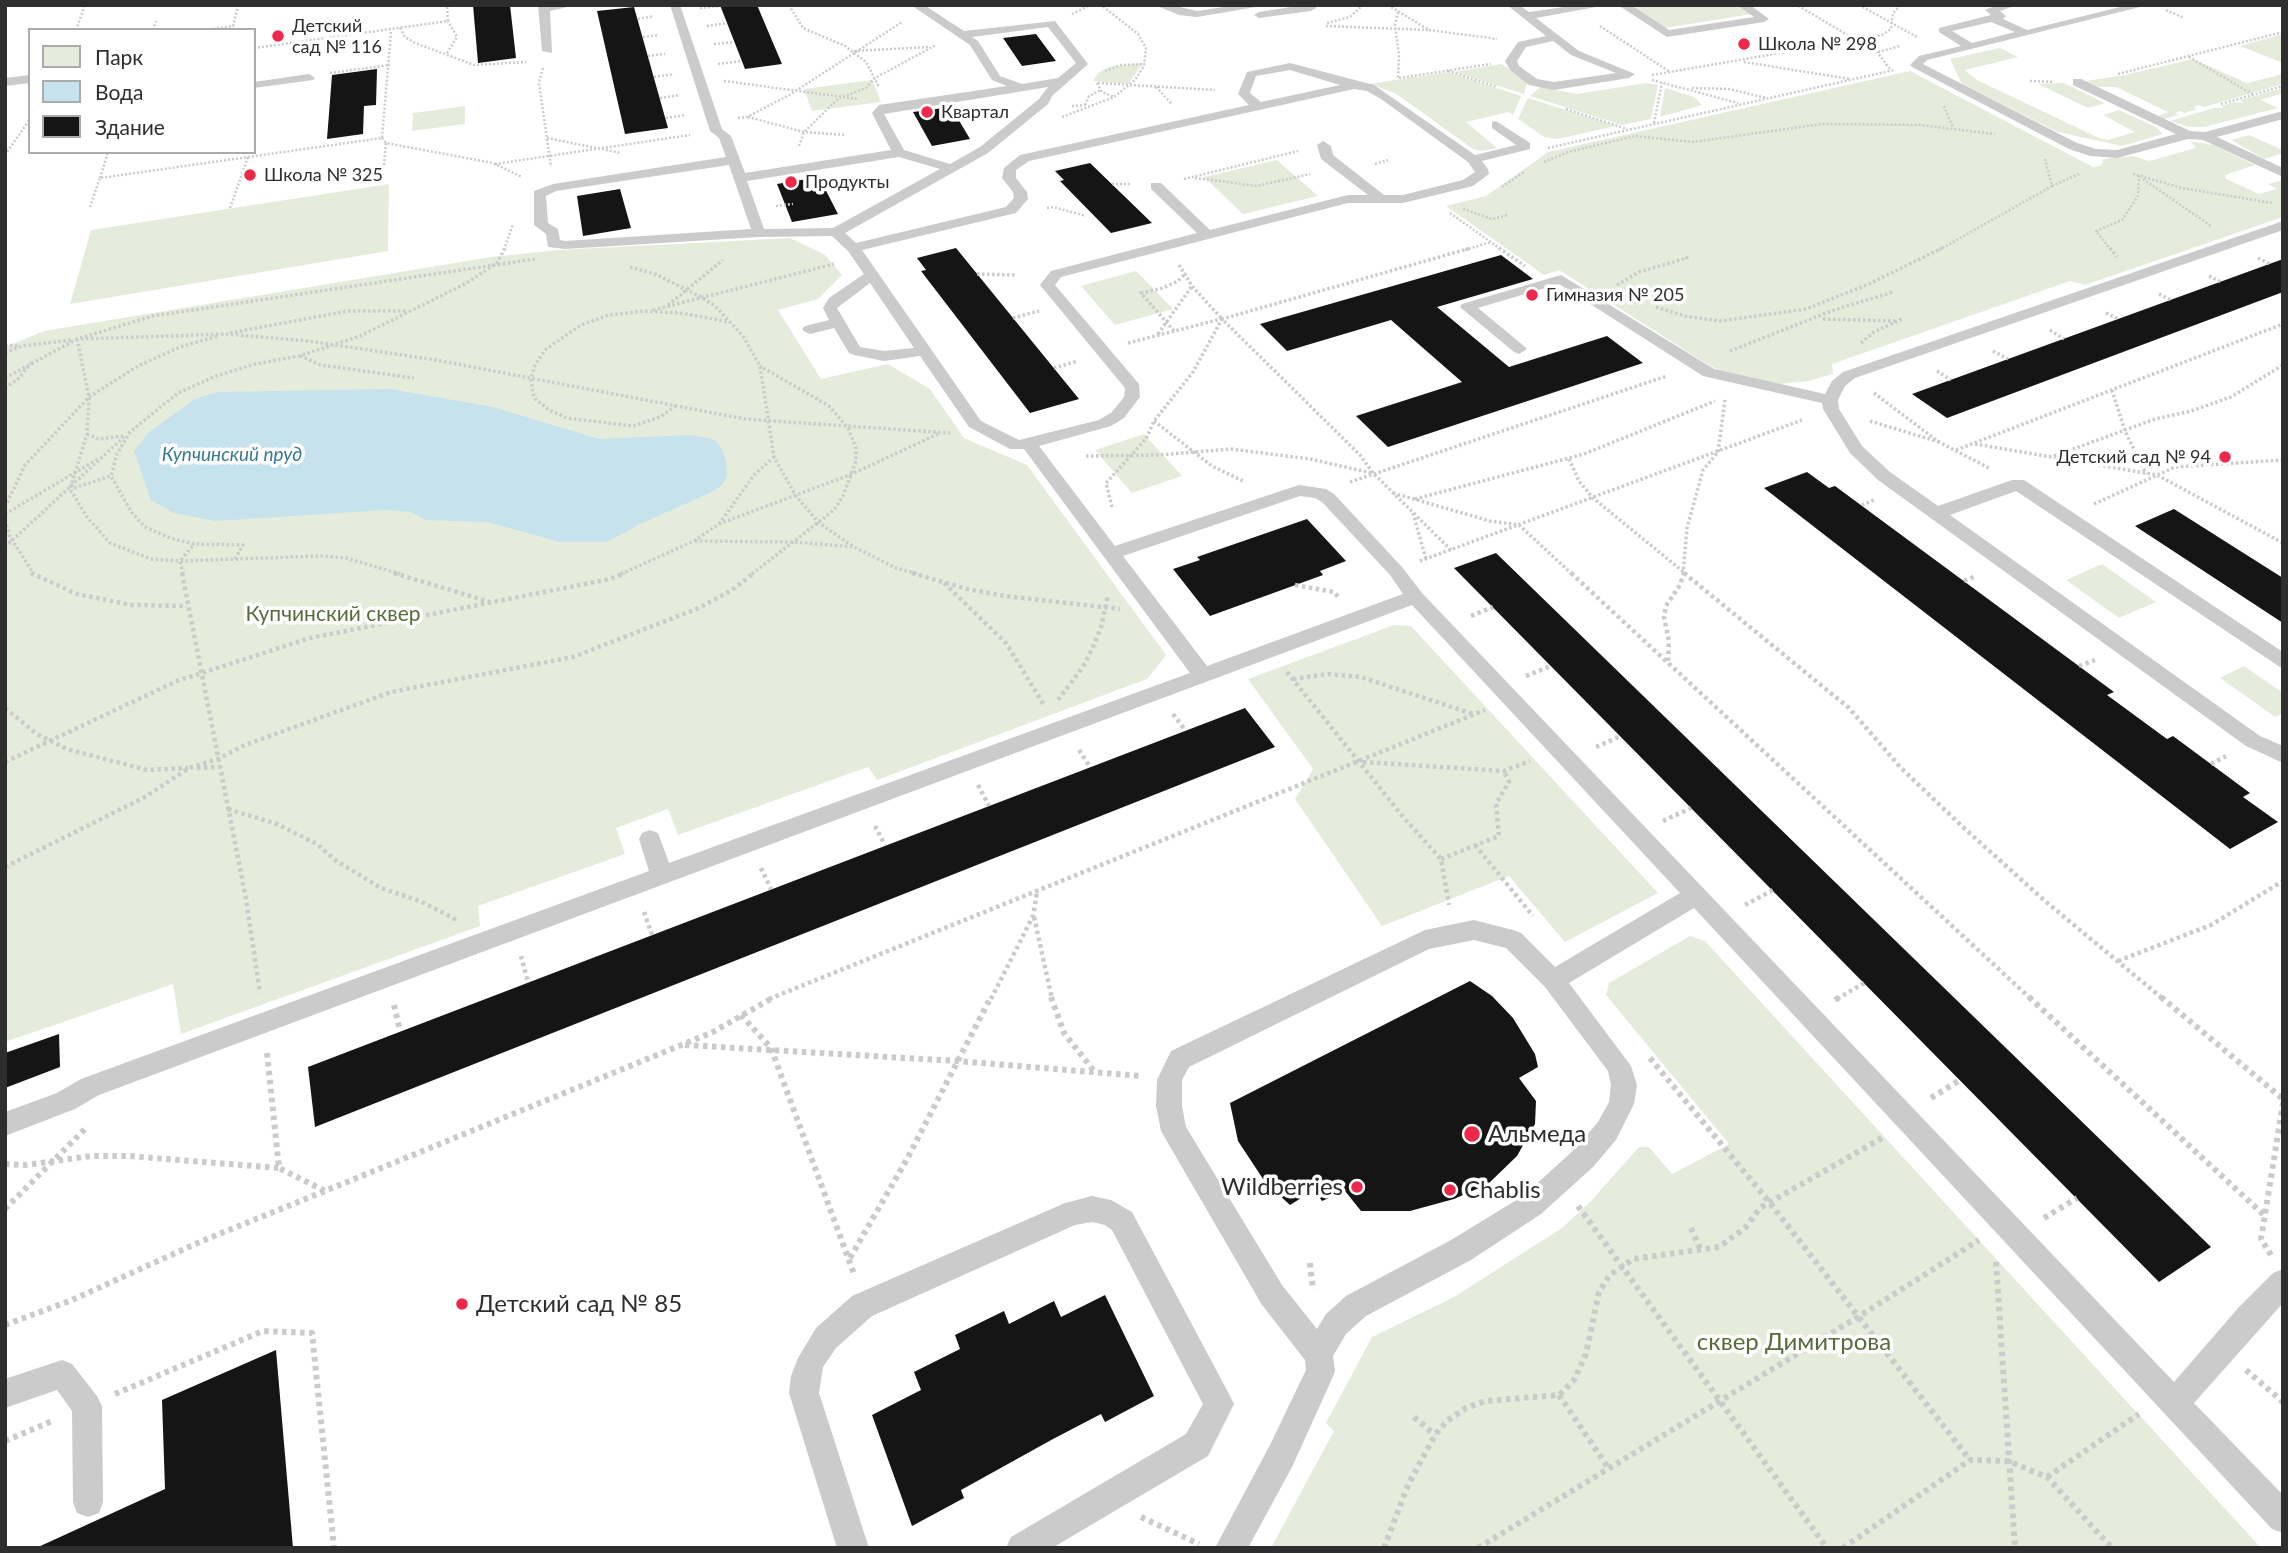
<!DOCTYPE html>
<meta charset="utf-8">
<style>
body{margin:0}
#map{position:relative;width:2288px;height:1553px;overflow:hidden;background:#fff;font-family:Lato,sans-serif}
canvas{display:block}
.frame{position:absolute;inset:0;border:7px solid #2e2e2e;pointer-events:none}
.legend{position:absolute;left:28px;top:28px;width:228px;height:126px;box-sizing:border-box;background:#fff;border:2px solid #ababab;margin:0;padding:9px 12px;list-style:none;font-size:21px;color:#2e2e2e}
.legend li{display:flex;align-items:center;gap:14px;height:35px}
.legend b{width:35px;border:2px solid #ababab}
</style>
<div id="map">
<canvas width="2288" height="1553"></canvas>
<div class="frame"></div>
<ul class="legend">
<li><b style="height:19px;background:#e6ecdb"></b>Парк</li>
<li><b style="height:19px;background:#c6e2ed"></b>Вода</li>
<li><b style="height:19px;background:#151515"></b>Здание</li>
</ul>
</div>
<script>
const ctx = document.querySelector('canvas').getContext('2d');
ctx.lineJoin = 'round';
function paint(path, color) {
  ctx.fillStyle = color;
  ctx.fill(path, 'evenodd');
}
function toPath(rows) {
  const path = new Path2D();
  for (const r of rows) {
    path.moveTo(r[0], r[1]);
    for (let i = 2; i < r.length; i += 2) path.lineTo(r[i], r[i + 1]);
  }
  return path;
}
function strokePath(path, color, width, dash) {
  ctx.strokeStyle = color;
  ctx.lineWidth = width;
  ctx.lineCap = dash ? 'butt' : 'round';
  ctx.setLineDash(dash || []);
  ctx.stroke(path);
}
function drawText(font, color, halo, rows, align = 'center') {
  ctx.font = font + ' Lato,sans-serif';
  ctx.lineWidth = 7;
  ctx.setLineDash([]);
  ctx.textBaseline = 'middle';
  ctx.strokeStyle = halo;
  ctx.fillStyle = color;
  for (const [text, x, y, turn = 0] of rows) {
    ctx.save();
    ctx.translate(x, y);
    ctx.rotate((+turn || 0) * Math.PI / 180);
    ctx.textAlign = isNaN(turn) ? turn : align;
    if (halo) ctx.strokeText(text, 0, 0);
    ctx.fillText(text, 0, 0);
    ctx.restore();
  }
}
const green = toPath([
 [1650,5,1737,5,1752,14,1665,28,1633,8],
 [2283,34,2283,63,2240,46],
 [2000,48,2018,57,1965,70,1977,80,2099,138,2108,140,2135,132,2103,115,2119,110,2156,127,2163,134,2122,146,2058,132,1962,84,1950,59],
 [2193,59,2247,83,2283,74,2283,84,2204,107,2199,105,2194,107,2197,109,2184,113,2180,111,2175,113,2178,115,2164,119,2158,116,2168,112,2116,87,2098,87,2086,81,2125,75],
 [1143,63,1128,84,1093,81,1098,73,1109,67],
 [1502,64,1527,82,1524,94,1454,72],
 [1910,71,2093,167,2102,165,2103,159,2133,156,2149,161,2196,148,2191,141,2213,145,2255,165,2225,175,2226,179,2259,194,2277,189,2268,184,2283,180,2283,217,2085,285,2070,281,1832,364,1833,374,1808,381,1780,384,1728,374,1710,366,1559,270,1544,275,1446,206,1486,196,1548,152],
 [1448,72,1521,96,1513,115,1508,112,1466,122,1497,148,1482,151,1473,149,1395,93,1369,84],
 [872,80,881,102,812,111,804,89],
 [1646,83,1658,85,1651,119,1622,125,1530,96,1540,87,1577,94],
 [2064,83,2105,103,2088,108,2038,84],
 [1665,88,1694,97,1702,105,1660,117],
 [2283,88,2283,93,2261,100,2278,108,2204,127,2189,127,2170,121,2214,108,2224,108,2221,106,2234,102,2243,103,2240,100],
 [1528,98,1616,126,1557,139,1544,137,1518,119],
 [465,106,465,124,412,131,413,113],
 [2249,135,2283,150,2283,153,2264,159,2231,140],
 [1277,160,1318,196,1243,214,1204,177],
 [389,184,388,251,70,304,91,230],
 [790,238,825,255,842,275,818,299,778,310,821,379,888,364,930,389,964,438,1027,465,1166,655,1147,679,877,780,868,767,678,835,668,809,616,828,625,854,478,906,480,926,181,1034,173,984,5,1042,5,347,44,331,491,257,558,250],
 [1136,271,1173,309,1115,325,1081,286],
 [1144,434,1182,476,1132,493,1095,450],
 [2102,564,2156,602,2119,618,2066,580],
 [1394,625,1411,626,1658,893,1565,942,1509,876,1382,926,1295,799,1313,769,1248,679],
 [2244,666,2283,693,2283,713,2275,717,2220,678],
 [1690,936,1705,941,2261,1548,1271,1548,1334,1431,1326,1423,1372,1337,1454,1297,1562,1228,1591,1201,1639,1147,1649,1147,1672,1174,1729,1144,1606,995,1609,983]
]);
const water = toPath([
 [390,389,493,407,599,439,691,435,708,438,715,440,721,448,726,460,727,476,721,486,710,493,642,523,607,542,559,542,488,522,425,520,411,512,386,510,216,521,174,513,151,500,134,451,148,433,195,399,217,392]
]);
const building = toPath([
 [473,5,510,5,516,58,478,63],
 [720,5,757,5,782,64,745,69],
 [634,7,668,128,625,134,597,11],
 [1036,34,1056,61,1022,66,1003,38],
 [377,69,376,105,364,106,363,134,327,139,332,75],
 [951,107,970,139,932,146,913,112],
 [1090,163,1152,223,1111,233,1060,181,1064,180,1055,171],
 [819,177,838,214,792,222,777,184],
 [620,189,631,228,583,236,577,196],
 [956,248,1013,318,1079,399,1030,413,921,271,926,270,917,258],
 [1501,255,1533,279,1437,307,1509,367,1607,336,1643,363,1388,447,1356,416,1462,382,1391,320,1287,351,1260,324],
 [2283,259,2283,292,1947,418,1912,394],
 [1807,472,1829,488,1835,486,2114,692,2107,695,2167,739,2173,736,2250,793,2243,797,2278,822,2230,849,1764,488],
 [2174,509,2283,578,2283,623,2135,526],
 [1307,519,1346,561,1320,571,1323,575,1210,616,1173,569,1200,560,1197,557],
 [1496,553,2211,1247,2159,1282,1454,568],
 [1245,708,1275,747,315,1127,308,1067],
 [1470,981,1492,996,1513,1018,1535,1054,1538,1067,1519,1078,1536,1101,1535,1124,1517,1156,1488,1184,1454,1199,1410,1211,1361,1211,1345,1191,1322,1201,1314,1190,1290,1205,1265,1182,1238,1141,1230,1103],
 [59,1034,60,1067,5,1088,5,1053],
 [1105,1295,1154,1396,1105,1422,1101,1414,1053,1439,961,1490,964,1498,912,1526,872,1415,921,1390,914,1372,960,1349,955,1335,1004,1311,1009,1324,1054,1301,1061,1317],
 [276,1350,293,1548,36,1548,165,1489,162,1400]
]);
const pathFar3 = toPath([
 [789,5,803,28,845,46,866,62,879,87],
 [1388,5,1429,30,1497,39],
 [1859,5,1917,37],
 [700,8,720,6],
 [2166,10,2184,18],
 [1398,12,1395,25,1399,55,1398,78],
 [1072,14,1090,5],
 [638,19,654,16],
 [1327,23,1350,17,1363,5],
 [707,26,727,23],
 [1326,26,1429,30],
 [1600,26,1670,72],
 [400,28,405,37,415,43,474,65,526,62],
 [76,30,85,5],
 [153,30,156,21],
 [205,30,233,26,238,5],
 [643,37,659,35],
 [1858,39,1882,35,1891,29,1893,13,1901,5],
 [1856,40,1873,47,1890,69],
 [714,44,734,42],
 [254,48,448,21,447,5],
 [854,51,929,47],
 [1878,52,1900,46],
 [447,53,457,37,448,21],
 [648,56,665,54],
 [2189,57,2254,95],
 [1744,62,1850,79],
 [718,64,741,61],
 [543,68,539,83,551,167],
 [1105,71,1121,65,1145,64],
 [1448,71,1497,87],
 [330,73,390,65],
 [2118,74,2283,32],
 [1652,75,1856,40,1797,5],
 [654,77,674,74],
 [1399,78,1491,64],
 [1652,80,1738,103],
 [724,81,858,99],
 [2030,81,2054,82],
 [1097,83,1102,92,1114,97],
 [1098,83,1215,90],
 [1156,87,1172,104],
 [1692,88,1729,89,1766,98],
 [660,98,680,95],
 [2221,104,2283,86],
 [1085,105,1089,96,1101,90],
 [1072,106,1085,105],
 [1944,106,1953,128],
 [1566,109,1627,129],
 [748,117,804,132,846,135],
 [1062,117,1114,97,1135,80,1144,66,1146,48,1138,34,1101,5],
 [666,118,686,115],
 [738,118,747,117,791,94,902,22],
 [1654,123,1662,83],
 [382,138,386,143,493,163,522,177],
 [547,138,621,153],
 [799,146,804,132,839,98,866,88,875,78,936,45],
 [1548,148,1894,70],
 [5,155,30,119],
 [1544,162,1568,152,1635,136,1693,142,1822,124,1920,125,1995,134],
 [495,164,690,135],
 [1375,164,1388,160],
 [384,165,386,143],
 [2133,174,2182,188,2272,203],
 [100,178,108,152],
 [1195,178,1257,186,1310,174],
 [1184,179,1298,151],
 [2143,179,2211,226],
 [1112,184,1132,184],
 [2052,186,2079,174],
 [1502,187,1524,172],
 [776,206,793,204],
 [90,207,100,178,382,138,391,32],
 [230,208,248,157],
 [1047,208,1053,207,1086,216],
 [1463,209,1492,219,1508,215],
 [1450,213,1502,250],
 [504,250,513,224],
 [1465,250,1491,242],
 [1939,250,2052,186,2045,159],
 [2111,250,2096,231,2122,220,2138,196,2139,174]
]);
const pathFar2 = toPath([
 [1499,248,1525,266],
 [2110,248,2117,257],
 [2258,258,2270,264],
 [1179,265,1192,286,1222,319],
 [630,267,655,274,703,298,715,306,743,336,760,366,774,457,796,496,819,523,854,547,896,568,918,574],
 [977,274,1017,275],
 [2209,276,2221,282],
 [1617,285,1639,272,1687,258,1684,256],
 [2159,294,2171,300],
 [668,305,723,260],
 [1656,307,1685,316,1720,321,1806,309,1869,284,1942,248],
 [653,310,834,264],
 [2106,313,2118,319],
 [1013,318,1039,311],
 [1823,319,1895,321],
 [2050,330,2064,339],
 [1174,331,1141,293,1163,288,1178,281,1186,273],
 [230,333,348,311,408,311],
 [1158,334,1192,286],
 [77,339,89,397,87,434,70,489,87,517,110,543,151,559,180,561,322,556,346,558,400,574],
 [81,339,226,334,308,341,436,360,745,419,950,433],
 [1128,343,1221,319],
 [1861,343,1874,332,1902,319],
 [5,345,18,346],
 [1730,351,1834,310,1893,292],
 [1993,351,2008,359],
 [5,353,22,346,73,340],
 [300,356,321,365,414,378],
 [1054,368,1078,361],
 [1937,371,1951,380],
 [5,378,77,339,153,316,535,259],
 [5,388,18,379,32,362],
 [2112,390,2125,431,2146,474],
 [1874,393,1939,442,1989,468],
 [676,406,660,417,633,426,567,418,549,410,534,398,531,379,535,365,546,349,581,325,609,315,645,311,680,313,730,322],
 [1154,421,1212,466,1245,482],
 [1870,421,1939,442],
 [87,434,98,439,123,436],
 [1975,444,2157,475,2283,543],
 [1956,450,2283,324],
 [1086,456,1158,455,1231,449,1310,459,1372,473],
 [2054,456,2155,419,2191,411,2231,397,2283,365],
 [1569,459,1579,481,1593,498,1686,574],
 [1350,482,1667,376],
 [74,488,111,476],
 [1393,493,1490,521,1519,525,1572,574],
 [1415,499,1584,454,1715,401],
 [2094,504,2175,467,2283,460],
 [1862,505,1874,500],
 [5,507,25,465,89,397,138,366,180,347,218,336],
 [1112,507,1106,483,1146,439,1154,421,1193,372,1222,319],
 [1413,513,1426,559],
 [5,514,98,459],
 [5,520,10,537,34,574],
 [719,524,754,475,774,457],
 [695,541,795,542,854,547],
 [5,547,124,437],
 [1451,550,1373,473,1360,455,1222,319,1471,248],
 [235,559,243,545,194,544,170,538,145,527,132,513,111,476,117,454,130,432,178,393,216,376,255,364,299,356,360,336,467,283,497,263,505,248],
 [1420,561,1802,420],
 [183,574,180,561,194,544],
 [621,574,694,541,719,524,852,474,940,433],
 [752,574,834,510,843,496,856,461,856,448,848,428,829,406,760,366],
 [1683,574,1687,528,1703,470,1718,452,1725,400]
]);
const pathFar1 = toPath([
 [31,573,77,594,131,605,187,606],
 [182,573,246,899,260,993],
 [394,573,490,602],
 [912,573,967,589,1005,596,1120,609],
 [1571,573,2031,999],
 [1684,573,1849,708,1901,768,1965,829,2045,901,2163,999],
 [1964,581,1976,576],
 [944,583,1006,643,1044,705],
 [1295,585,1334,592,1340,599],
 [1471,616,1493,607],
 [1668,661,1669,641,1664,617,1666,606,1680,585,1684,573],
 [2079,666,2095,660],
 [1287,672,1404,818,1441,859,1449,905],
 [1526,676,1551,666],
 [1293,679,1328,674,1361,677,1473,714],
 [1058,700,1083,667,1093,647,1101,627,1108,595],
 [5,708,37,734,67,749,147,770,188,768],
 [1173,714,1185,730],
 [1596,747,1621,736],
 [1079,750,1090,767],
 [5,762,177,681,310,638,610,579,625,573],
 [1363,762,1504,771,1530,761],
 [2211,764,2226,756],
 [197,768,220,767],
 [978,785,989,806],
 [228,809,277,824,317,844,335,860,381,888,420,901,459,921],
 [1663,821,1691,808],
 [875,826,885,845],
 [1475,845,1533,916],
 [1441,859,1499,836,1496,804,1509,782,1504,771],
 [5,867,145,797,189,768,218,759,245,745,391,692,573,657,699,608,732,590,754,573],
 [761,868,771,889],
 [1745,905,1773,890],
 [644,912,652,935],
 [1034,917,1052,999],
 [521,956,528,982],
 [2118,961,2211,925,2283,881],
 [769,999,1485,710],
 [991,999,1033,916,1037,892],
 [1837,999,1864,983]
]);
const path = toPath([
 [1051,997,1064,1033,1094,1071],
 [2029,997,2265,1216],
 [2161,997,2283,1099],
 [1835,1000,1840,997],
 [394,1005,400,1031],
 [741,1015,771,1048,854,1274],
 [685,1045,957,1061,1141,1076],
 [267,1053,279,1168,325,1191,713,1032,774,997],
 [1650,1058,1770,1203,1970,1460],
 [1931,1098,1960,1080],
 [5,1164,26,1165,91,1156,129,1156,279,1168],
 [1578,1206,1827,1548],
 [5,1209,86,1128],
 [2044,1218,2077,1198],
 [1691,1228,1701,1251],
 [2271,1255,2261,1239,2283,1103],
 [850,1258,907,1159,991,997],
 [1996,1262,2015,1548],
 [1310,1263,1313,1290],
 [5,1325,72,1300,202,1241,325,1191],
 [2246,1370,2283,1402],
 [115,1394,263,1331,312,1333,334,1548],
 [1559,1395,1609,1469],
 [1414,1417,1435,1435],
 [5,1441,52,1421],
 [2047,1477,2139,1414],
 [1141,1517,1199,1544],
 [1384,1548,1408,1485,1435,1435,1447,1421,1466,1408,1485,1401,1559,1395,1574,1380,1586,1354,1599,1292,1609,1276,1633,1259,1719,1247,1745,1228,1760,1208,1882,1138],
 [1478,1548,1858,1317,1979,1240],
 [1843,1548,1970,1460,2008,1461,2047,1477,2112,1548]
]);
const service = toPath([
 [538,5,576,5,550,11,552,53,542,51,538,5],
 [670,5,680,5,722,129,731,136,745,173,891,150,872,113,879,105,1007,86,992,80,970,45,911,5,924,5,964,31,1055,21,1088,64,1086,66,1052,96,1048,104,988,153,845,233,856,243,1006,207,1014,198,1013,192,1002,178,1004,168,1020,155,1249,105,1238,94,1247,72,1290,63,1374,85,1475,155,1516,145,1492,128,1492,122,1496,121,1530,143,1530,149,1482,161,1488,169,1489,174,1473,186,1403,203,1348,203,1061,277,1055,285,1139,384,1140,397,1124,418,1111,426,1039,446,1115,546,1299,485,1326,489,1334,494,1402,567,1422,593,2174,1382,2239,1307,2273,1273,2283,1269,2283,1303,2194,1403,2283,1495,2283,1533,2272,1529,1694,908,1569,983,1631,1066,1637,1085,1634,1104,1616,1140,1593,1167,1541,1214,1471,1260,1366,1316,1346,1334,1333,1356,1335,1371,1331,1381,1292,1467,1248,1548,1215,1548,1270,1445,1306,1370,1305,1360,1262,1305,1161,1131,1156,1106,1157,1080,1171,1051,1425,930,1474,920,1513,930,1521,933,1555,967,1680,893,1412,605,99,1095,75,1109,5,1136,5,1112,57,1093,81,1079,649,871,639,839,642,833,650,830,658,833,669,863,1190,673,1024,449,1010,449,969,427,920,356,884,361,854,355,849,353,834,328,810,334,805,332,802,329,805,326,829,320,823,308,829,298,864,274,848,251,832,236,759,237,565,249,548,247,546,234,534,225,534,191,553,184,726,157,719,138,710,131,670,5],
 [1048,27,1076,63,1058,78,1022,84,1000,76,978,41,972,37,1048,27],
 [1290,70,1340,85,1261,102,1250,93,1256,76,1290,70],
 [1048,87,1039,99,980,147,950,164,904,150,884,114,1048,87],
 [1354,89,1367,91,1381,99,1468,162,1475,172,1463,180,1403,195,1384,195,1333,155,1331,146,1323,141,1317,145,1321,159,1368,195,1348,195,1210,230,1161,183,1151,183,1151,189,1197,233,1051,271,1040,285,1125,388,1124,397,1112,412,1099,420,1019,440,981,421,862,250,1016,213,1028,199,1027,192,1016,178,1016,170,1029,161,1354,89],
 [899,157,940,169,833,228,764,229,747,181,899,157],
 [729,165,751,229,565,241,560,240,558,229,548,223,546,196,556,191,729,165],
 [870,283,914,348,884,351,860,347,837,308,870,283],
 [1300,496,1315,498,1322,502,1390,575,1403,594,1207,666,1123,556,1300,496],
 [1474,940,1506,948,1545,987,1608,1071,1611,1085,1609,1102,1598,1122,1575,1149,1523,1196,1451,1240,1346,1296,1326,1314,1317,1329,1282,1285,1186,1127,1182,1106,1182,1080,1189,1067,1429,949,1474,940],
 [1155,5,1171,5,1197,11,1237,5,1268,5,1197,17,1179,15,1155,5],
 [1303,5,1314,5,1316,8,1311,11,1259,18,1254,15,1259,12,1303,5],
 [1507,5,1519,5,1529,12,1578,5,1607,5,1536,18,1579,51,1635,74,1629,78,1554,90,1529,85,1510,70,1505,61,1518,42,1546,36,1507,5],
 [1553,41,1571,55,1616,73,1554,82,1537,79,1519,66,1517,61,1526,47,1553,41],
 [1618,5,1631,5,1669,30,1754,17,1737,5,1750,5,1769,19,1764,22,1667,37,1618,5],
 [1997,5,2017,5,2000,11,2006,16,2003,19,2027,30,2128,5,2148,5,1927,60,1923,64,2077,143,2096,149,2117,150,2176,134,2073,85,2073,79,2081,79,2190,131,2205,132,2283,111,2283,119,2217,137,2283,168,2283,177,2203,140,2188,139,2117,158,2090,156,2069,149,1912,67,1910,65,1919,56,1961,46,1939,32,1939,28,1991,15,1985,10,1997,5],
 [1991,22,2015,32,1972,43,1952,31,1991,22],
 [309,74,315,78,313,80,254,88,254,82,309,74],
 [30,75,30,83,5,86,5,78,30,75],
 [2283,221,2283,230,1855,378,1845,386,1838,400,1839,409,1862,446,1890,472,1938,506,2012,480,2024,480,2283,652,2283,669,2016,491,1950,515,2260,736,2283,746,2283,763,2246,746,1878,480,1850,453,1823,409,1822,403,1703,376,1559,284,1478,308,1524,346,1527,349,1519,354,1514,352,1460,307,1462,304,1561,275,1714,369,1825,394,1832,381,1843,372,2283,221],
 [1092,1196,1111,1200,1132,1212,1229,1394,1234,1404,1208,1456,1052,1548,1006,1548,1011,1537,1186,1434,1203,1404,1112,1230,1105,1225,1092,1222,1075,1225,872,1316,836,1348,823,1367,819,1393,869,1548,837,1548,789,1393,791,1376,798,1358,816,1328,852,1296,1065,1203,1092,1196],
 [62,1360,72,1364,97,1396,102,1406,103,1502,99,1513,88,1517,77,1513,73,1502,72,1411,57,1390,5,1408,5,1379,62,1360]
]);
const markers = [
 [278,36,7,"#ed284b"],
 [1744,44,7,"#ed284b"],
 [927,112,7,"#ed284b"],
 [250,175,7,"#ed284b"],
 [791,182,7,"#ed284b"],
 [1532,295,7,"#ed284b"],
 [2225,457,7,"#ed284b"],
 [1472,1134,9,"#ed284b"],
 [1357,1187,7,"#ed284b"],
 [1450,1190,7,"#ed284b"],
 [462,1304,7,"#ed284b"]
];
const farPoinames = [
 ["Детский",292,26],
 ["сад № 116",292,47],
 ["Школа № 298",1758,44],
 ["Квартал",941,112],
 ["Школа № 325",264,175],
 ["Продукты",805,182],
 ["Гимназия № 205",1546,295],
 ["Детский сад № 94",2211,457,"right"]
];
const farWaternames = [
 ["Купчинский пруд",232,455]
];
const parkNames = [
 ["Купчинский сквер",333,614]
];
const nearPoinames = [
 ["Альмеда",1488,1134],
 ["Wildberries",1343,1187,"right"],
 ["Chablis",1464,1190],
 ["Детский сад № 85",476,1304]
];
const nearParknames = [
 ["сквер Димитрова",1794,1342]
];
paint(green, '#e6ecdb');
paint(water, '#c6e2ed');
paint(building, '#151515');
strokePath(pathFar3, '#cbcbcb', 2.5, [2, 2]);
strokePath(pathFar2, '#cbcbcb', 3.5, [2.5, 2.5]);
strokePath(pathFar1, '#cbcbcb', 4.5, [3.5, 3.5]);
strokePath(path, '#cbcbcb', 6, [4.5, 4.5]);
paint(service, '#cbcbcb');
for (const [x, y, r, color] of markers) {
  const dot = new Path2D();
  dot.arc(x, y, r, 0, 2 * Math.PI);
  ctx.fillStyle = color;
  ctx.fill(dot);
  strokePath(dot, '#fff', 2.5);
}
drawText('18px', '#2e2e2e', '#fff', farPoinames, 'left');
drawText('italic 19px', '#387a93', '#fff', farWaternames);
drawText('21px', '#566c39', '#fff', parkNames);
drawText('24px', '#2e2e2e', '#fff', nearPoinames, 'left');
drawText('24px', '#566c39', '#fff', nearParknames);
</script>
